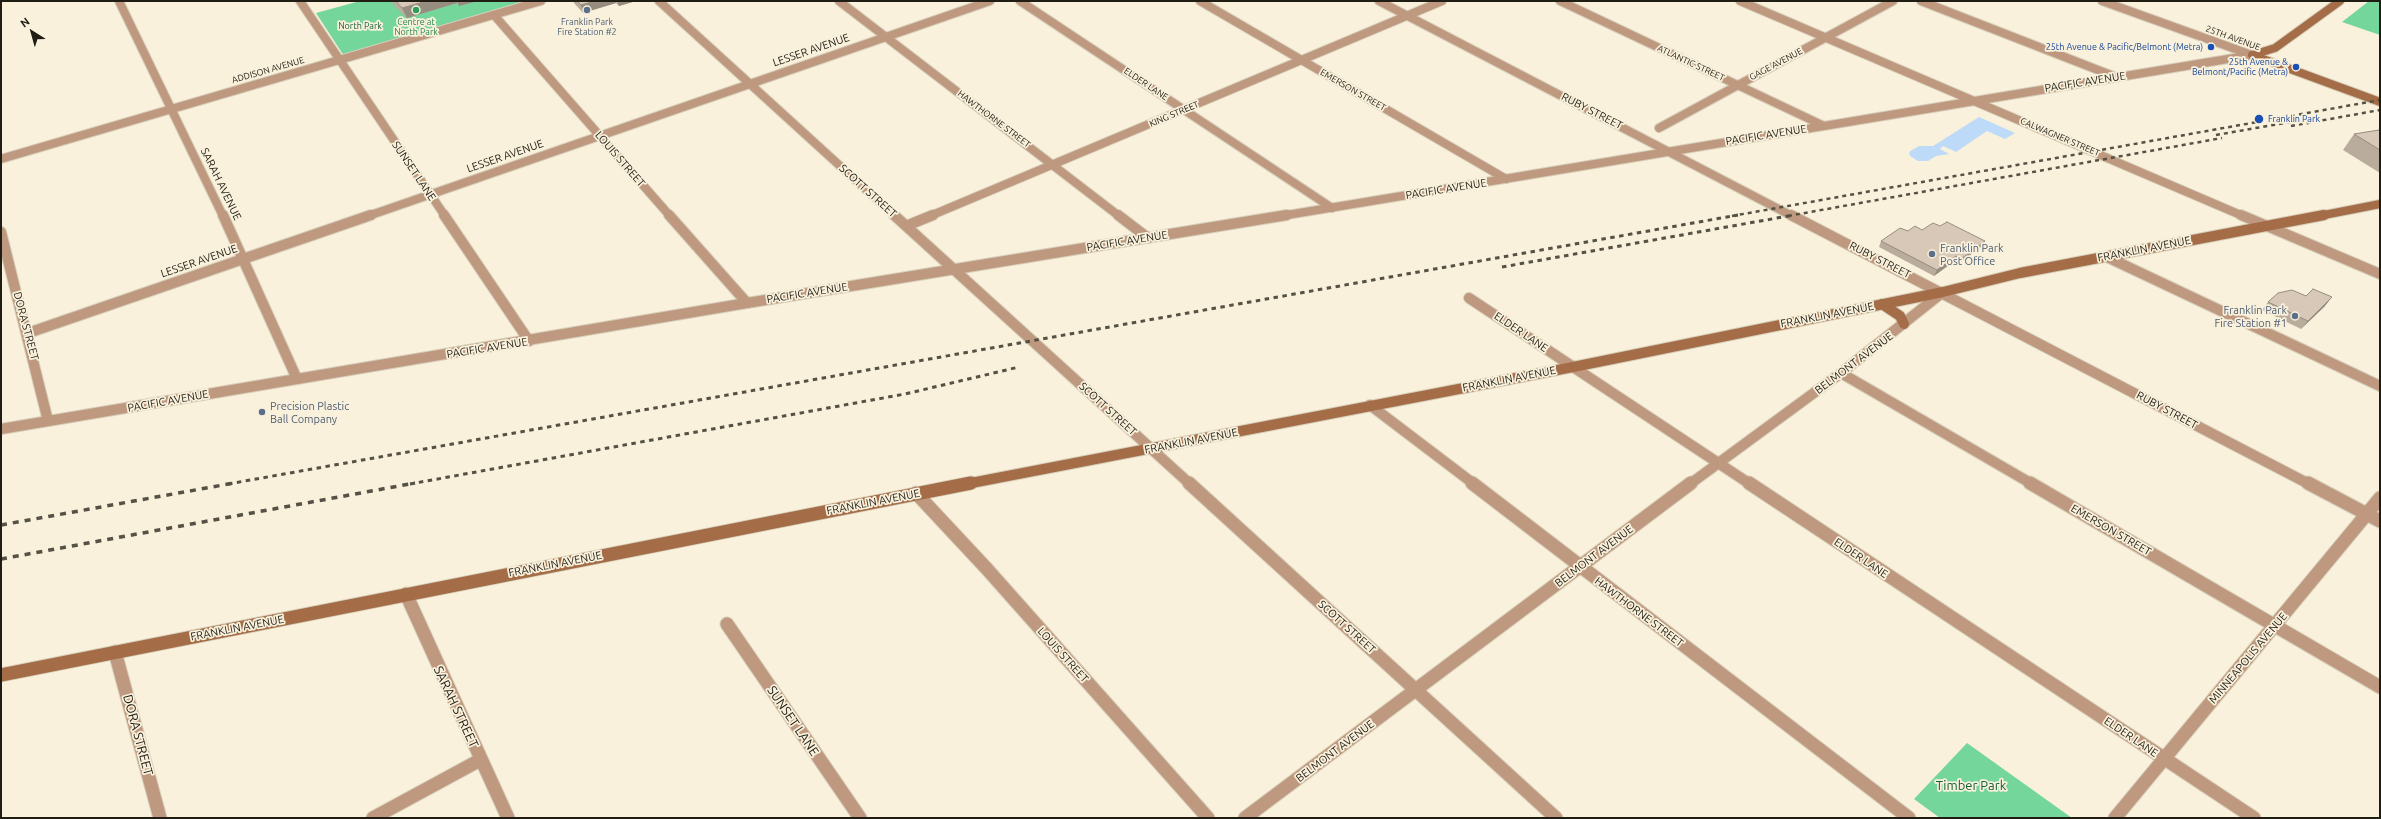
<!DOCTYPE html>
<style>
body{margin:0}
#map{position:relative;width:2381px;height:819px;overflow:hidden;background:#f9f1db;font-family:Ubuntu,sans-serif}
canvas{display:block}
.frame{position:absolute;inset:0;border:2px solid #201d15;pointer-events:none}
.north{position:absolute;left:12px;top:12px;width:40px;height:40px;-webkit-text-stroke:3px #f9f1db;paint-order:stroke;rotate:323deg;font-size:11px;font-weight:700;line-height:16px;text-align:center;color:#201d15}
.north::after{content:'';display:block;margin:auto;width:14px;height:18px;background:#201d15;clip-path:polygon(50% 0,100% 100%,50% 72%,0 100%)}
</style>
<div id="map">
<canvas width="2381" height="819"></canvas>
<div class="frame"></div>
<div class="north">N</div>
</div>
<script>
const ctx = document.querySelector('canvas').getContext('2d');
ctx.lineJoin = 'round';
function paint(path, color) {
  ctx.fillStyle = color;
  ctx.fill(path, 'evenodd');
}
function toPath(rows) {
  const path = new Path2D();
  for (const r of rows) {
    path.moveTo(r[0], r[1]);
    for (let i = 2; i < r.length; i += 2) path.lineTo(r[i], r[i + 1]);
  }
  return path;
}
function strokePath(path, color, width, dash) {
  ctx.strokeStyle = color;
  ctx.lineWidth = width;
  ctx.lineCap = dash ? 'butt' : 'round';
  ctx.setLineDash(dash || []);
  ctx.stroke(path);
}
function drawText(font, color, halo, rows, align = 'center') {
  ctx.font = font + ' Ubuntu,sans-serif';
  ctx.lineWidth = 3.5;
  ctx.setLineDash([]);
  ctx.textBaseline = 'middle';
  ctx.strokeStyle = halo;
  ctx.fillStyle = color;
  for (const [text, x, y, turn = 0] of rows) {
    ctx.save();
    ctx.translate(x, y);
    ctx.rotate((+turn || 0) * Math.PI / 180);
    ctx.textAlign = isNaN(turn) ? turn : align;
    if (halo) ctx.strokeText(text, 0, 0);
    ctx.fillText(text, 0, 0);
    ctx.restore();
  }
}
const green = toPath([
 [360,1,532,1,344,56,316,13],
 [2369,1,2380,1,2380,35,2342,22],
 [1967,743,2072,818,1940,818,1914,799]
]);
const water = toPath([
 [1979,117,2015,133,2005,139,1987,131,1956,152,1943,146,1940,149,1949,154,1936,156,1928,161,1918,161,1910,156,1909,152,1919,146,1933,146]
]);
const minorFar2 = toPath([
 [119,1,223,216],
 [300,1,445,216],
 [659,1,895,216],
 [839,1,1119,216],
 [1020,1,1332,208],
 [1200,1,1506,179],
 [1379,1,1792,216],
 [1560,1,1822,125],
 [1740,1,2243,216],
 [1921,1,2116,77],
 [494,15,670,216],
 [1659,128,1893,1],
 [1,159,541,1],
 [368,216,990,1],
 [930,216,1442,1]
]);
const minorFar1 = toPath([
 [223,215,297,379],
 [444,215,529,341],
 [669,215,747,303],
 [894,215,1190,484],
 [1118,215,1148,238],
 [1791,215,2309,484],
 [2241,215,2380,274],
 [906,226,933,215],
 [1,232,48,421],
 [2107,257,2380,386],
 [1469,298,1750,484],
 [28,333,371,215],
 [1841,373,2032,484],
 [1370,405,1474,484],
 [1690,484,1841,373,1943,292]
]);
const minor = toPath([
 [1189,483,1556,818],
 [1472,483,1909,818],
 [1749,483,2254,818],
 [2030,483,2380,687],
 [2308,483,2380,521],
 [916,493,987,569,1208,818],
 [406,594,508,818],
 [727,624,860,818],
 [115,652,160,818],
 [373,818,480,760],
 [1245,818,1691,483],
 [2115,818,2380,498]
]);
const tertiaryFar1 = toPath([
 [2102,1,2252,55],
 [1281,216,2252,55]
]);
const tertiary = toPath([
 [1,429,747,303,1287,215]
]);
const secondaryFar2 = toPath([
 [2252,55,2380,102],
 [2252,55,2275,48,2340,1],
 [2319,216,2380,204]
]);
const secondaryFar1 = toPath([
 [1882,304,1900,316,1904,324],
 [966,484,1573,367,1943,292,2020,273,2324,215]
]);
const secondary = toPath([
 [1,675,971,483]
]);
const railFar2 = toPath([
 [2291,126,2380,110],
 [2216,135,2296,121],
 [1732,216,2380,100],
 [1788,216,2222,138]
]);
const railFar1 = toPath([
 [1502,267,1794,215],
 [228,484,1738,215],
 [410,484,905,394,1019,367]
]);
const rail = toPath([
 [1,525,234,483],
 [1,559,415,483]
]);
const wall = toPath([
 [392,1,478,1,459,6,457,3,407,18,393,4],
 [573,1,636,1,619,6,616,3,583,13,574,3],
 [2380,130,2380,173,2343,150,2354,134],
 [1922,230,1982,246,1958,264,1953,262,1934,276,1879,247,1881,241,1908,231],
 [2268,302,2325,306,2301,329,2262,310]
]);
const shadedWall = toPath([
 [427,1,456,1,457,3,407,18,402,8],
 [457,1,478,1,459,6],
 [595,1,615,1,616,3,583,13,581,5],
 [617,1,636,1,619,6],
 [1985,241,1982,246,1958,264,1961,259],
 [1956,256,1953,262,1934,276,1937,270],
 [2332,297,2325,306,2301,329,2308,321]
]);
const building = toPath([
 [396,1,427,1,402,8,396,1],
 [577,1,595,1,581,5,577,1],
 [2379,130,2380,130,2380,150,2354,134,2379,130],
 [1947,222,1985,241,1961,259,1956,256,1937,270,1881,241,1900,228,1908,231,1915,226,1922,230,1933,223,1940,226,1947,222],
 [2313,289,2332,297,2308,321,2268,302,2278,293,2292,290,2306,296,2313,289]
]);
const markers = [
 [416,10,4,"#2e9e5b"],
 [587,10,4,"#5c6f8a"],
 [2211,47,4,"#1a4fb4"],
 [2296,67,4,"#1a4fb4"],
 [2259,119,5,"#1a4fb4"],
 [1932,254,4,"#5c6f8a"],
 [2295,316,4,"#5c6f8a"],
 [262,412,4,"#5c6f8a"]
];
const farLeisurenames = [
 ["Centre at",416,22],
 ["North Park",416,32]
];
const farServicenames = [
 ["Franklin Park",587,22],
 ["Fire Station #2",587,32]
];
const farParknames = [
 ["North Park",360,26]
];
const farStreetnames = [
 ["25TH AVENUE",2233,38,20],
 ["ATLANTIC STREET",1691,63,25],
 ["GAGE AVENUE",1776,64,-28],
 ["ADDISON AVENUE",268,70,-16],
 ["ELDER LANE",1146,84,34],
 ["EMERSON STREET",1353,90,30],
 ["KING STREET",1174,114,-23],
 ["HAWTHORNE STREET",994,119,37],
 ["CALWAGNER STREET",2060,137,23]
];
const farTransitnames = [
 ["25th Avenue & Pacific/Belmont (Metra)",2203,47],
 ["25th Avenue &",2288,62],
 ["Belmont/Pacific (Metra)",2288,72],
 ["Franklin Park",2268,119,"left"]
];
const streetNames = [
 ["LESSER AVENUE",811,50,-19],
 ["PACIFIC AVENUE",2085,82,-9],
 ["RUBY STREET",1592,111,27],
 ["PACIFIC AVENUE",1766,135,-9],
 ["LESSER AVENUE",505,156,-19],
 ["LOUIS STREET",620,159,49],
 ["SUNSET LANE",414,171,56],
 ["SARAH AVENUE",221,184,64],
 ["PACIFIC AVENUE",1446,189,-9],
 ["SCOTT STREET",868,191,42],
 ["PACIFIC AVENUE",1127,241,-9],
 ["FRANKLIN AVENUE",2144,249,-11],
 ["RUBY STREET",1880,260,27],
 ["LESSER AVENUE",199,261,-19],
 ["PACIFIC AVENUE",807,293,-9],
 ["FRANKLIN AVENUE",1827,315,-11],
 ["DORA STREET",26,326,75],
 ["ELDER LANE",1521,332,34],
 ["PACIFIC AVENUE",487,348,-9],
 ["BELMONT AVENUE",1854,363,-37],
 ["FRANKLIN AVENUE",1509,379,-11],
 ["PACIFIC AVENUE",168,401,-10],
 ["SCOTT STREET",1108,409,42],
 ["RUBY STREET",2167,410,28],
 ["FRANKLIN AVENUE",1191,441,-11],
 ["FRANKLIN AVENUE",873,502,-11],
 ["EMERSON STREET",2111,530,30],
 ["BELMONT AVENUE",1594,556,-37],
 ["ELDER LANE",1861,558,34],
 ["FRANKLIN AVENUE",555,564,-11],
 ["HAWTHORNE STREET",1639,612,37],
 ["SCOTT STREET",1347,627,42],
 ["FRANKLIN AVENUE",237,628,-11],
 ["LOUIS STREET",1063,655,48],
 ["MINNEAPOLIS AVENUE",2248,658,-50],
 ["ELDER LANE",2131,737,34],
 ["BELMONT AVENUE",1335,751,-37]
];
const serviceNames = [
 ["Franklin Park",1940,248],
 ["Post Office",1940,261],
 ["Franklin Park",2287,310,"right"],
 ["Fire Station #1",2287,323,"right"],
 ["Precision Plastic",270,406],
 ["Ball Company",270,419]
];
const nearStreetnames = [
 ["SARAH STREET",456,707,65],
 ["SUNSET LANE",793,721,56],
 ["DORA STREET",138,735,75]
];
const nearParknames = [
 ["Timber Park",1971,786]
];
paint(green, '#75d69b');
paint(water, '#bddbf9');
strokePath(minorFar2, '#d6cfbb', 10);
strokePath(minorFar1, '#d6cfbb', 12);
strokePath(minor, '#d6cfbb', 15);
strokePath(tertiaryFar1, '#d6cfbb', 10);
strokePath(tertiary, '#d6cfbb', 12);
strokePath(secondaryFar2, '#d6cfbb', 10);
strokePath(secondaryFar1, '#d6cfbb', 12);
strokePath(secondary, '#d6cfbb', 15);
strokePath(minorFar2, '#bf997f', 8);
strokePath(minorFar1, '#bf997f', 10);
strokePath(minor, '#bf997f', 13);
strokePath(tertiaryFar1, '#bf997f', 8);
strokePath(tertiary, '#bf997f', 10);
strokePath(secondaryFar2, '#a46d47', 8);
strokePath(secondaryFar1, '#a46d47', 10);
strokePath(secondary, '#a46d47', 13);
strokePath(railFar2, '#555145', 2.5, [4, 4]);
strokePath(railFar1, '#555145', 3, [4.5, 4.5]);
strokePath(rail, '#555145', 3.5, [6, 6]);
paint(wall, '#baac9d');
paint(shadedWall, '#978c80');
paint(building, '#d8c8b7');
strokePath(building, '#978c80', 1);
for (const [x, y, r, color] of markers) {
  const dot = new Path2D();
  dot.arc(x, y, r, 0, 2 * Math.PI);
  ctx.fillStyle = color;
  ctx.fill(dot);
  strokePath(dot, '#f9f1db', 1.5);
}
drawText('9px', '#27864d', '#f9f1db', farLeisurenames);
drawText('9px', '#4e5e75', '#f9f1db', farServicenames);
drawText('9px', '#115d37', '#f9f1db', farParknames);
drawText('9px', '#201d15', '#f9f1db', farStreetnames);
drawText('9px', '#164399', '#f9f1db', farTransitnames, 'right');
drawText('11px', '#201d15', '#f9f1db', streetNames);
drawText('11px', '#4e5e75', '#f9f1db', serviceNames, 'left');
drawText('13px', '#201d15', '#f9f1db', nearStreetnames);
drawText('13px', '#115d37', '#f9f1db', nearParknames);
</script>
